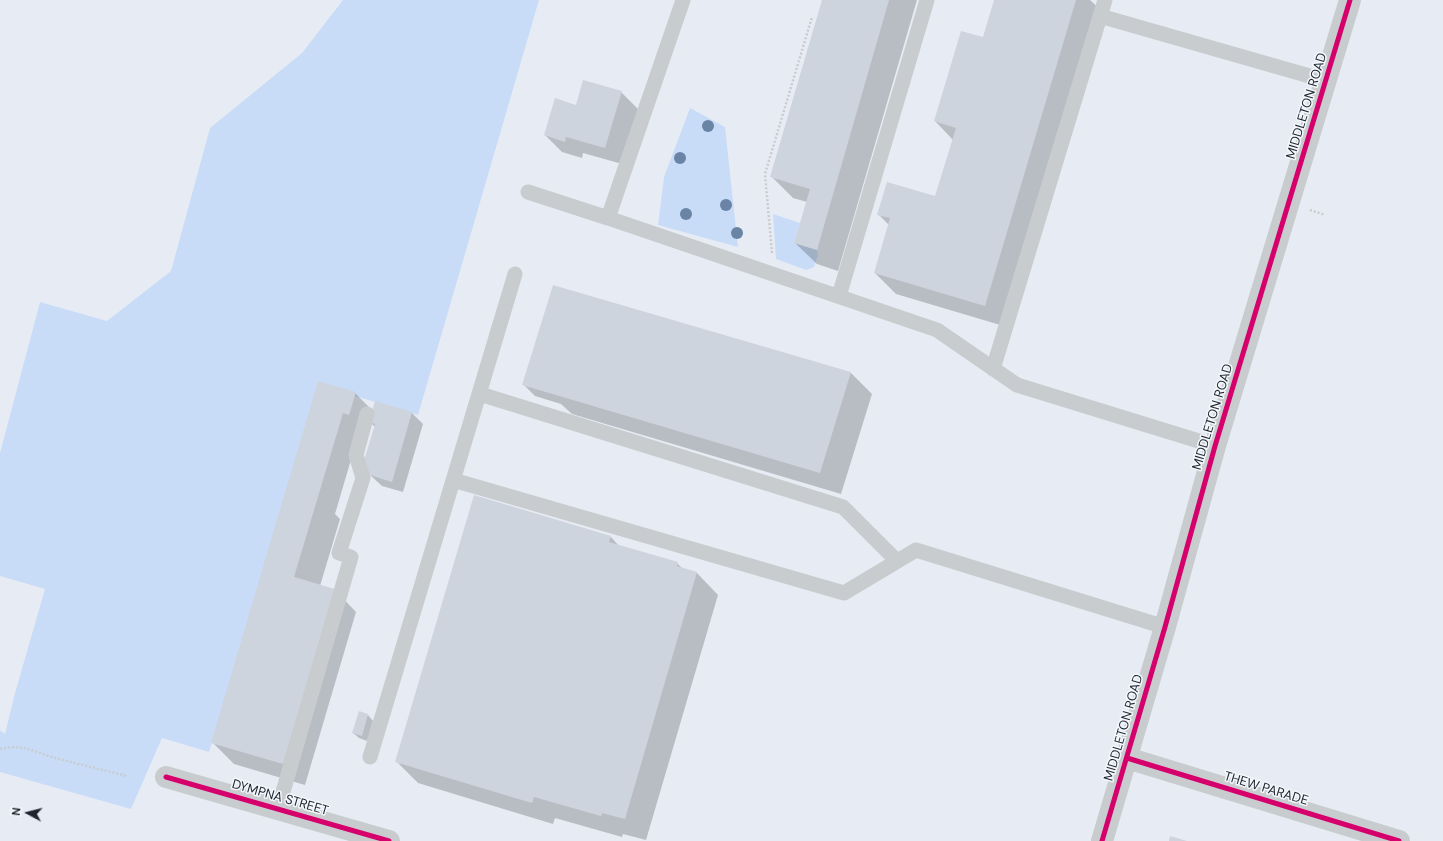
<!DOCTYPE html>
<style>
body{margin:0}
#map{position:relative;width:1443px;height:841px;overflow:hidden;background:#e7ecf4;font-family:"DM Sans",sans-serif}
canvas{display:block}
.north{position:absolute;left:8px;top:793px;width:40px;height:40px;-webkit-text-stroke:3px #f4f8fd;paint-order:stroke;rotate:277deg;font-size:11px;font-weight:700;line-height:16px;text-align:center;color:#1e252e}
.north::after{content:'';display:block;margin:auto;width:14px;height:18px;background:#1e252e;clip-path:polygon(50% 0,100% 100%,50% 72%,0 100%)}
</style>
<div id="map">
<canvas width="1443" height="841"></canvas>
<div class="north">N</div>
</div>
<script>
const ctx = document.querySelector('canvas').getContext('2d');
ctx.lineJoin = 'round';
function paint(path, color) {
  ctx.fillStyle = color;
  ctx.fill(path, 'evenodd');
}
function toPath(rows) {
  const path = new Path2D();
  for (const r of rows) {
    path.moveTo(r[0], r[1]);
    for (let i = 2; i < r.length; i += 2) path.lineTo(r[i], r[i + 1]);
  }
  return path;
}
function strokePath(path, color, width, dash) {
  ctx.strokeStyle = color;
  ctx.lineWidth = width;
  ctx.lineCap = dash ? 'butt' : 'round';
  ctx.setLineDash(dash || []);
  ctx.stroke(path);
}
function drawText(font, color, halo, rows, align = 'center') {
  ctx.font = font + ' "DM Sans",sans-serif';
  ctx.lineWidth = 3;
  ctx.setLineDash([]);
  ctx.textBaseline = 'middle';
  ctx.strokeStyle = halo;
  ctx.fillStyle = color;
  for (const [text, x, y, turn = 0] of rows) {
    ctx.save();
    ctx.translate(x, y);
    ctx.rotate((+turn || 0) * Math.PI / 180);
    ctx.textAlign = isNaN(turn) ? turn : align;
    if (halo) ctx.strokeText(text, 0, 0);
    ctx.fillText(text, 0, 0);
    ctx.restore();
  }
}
const green = toPath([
 [343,0,539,0,418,415,322,386,209,752,162,738,131,809,0,772,0,730,5,734,15,693,45,589,0,576,0,453,40,302,107,321,171,271,210,128,302,53],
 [690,108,725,127,738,247,658,225,664,177],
 [773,214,800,223,794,243,817,250,818,255,814,267,806,270,776,259]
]);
const shadow = toPath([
 [823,0,917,0,838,271,817,264,795,243,807,202,793,198,772,177],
 [995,0,1090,0,1101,10,1007,327,896,294,875,273,889,225,878,214,936,197,953,140,935,121,983,39],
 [621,92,638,109,622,164,583,153,582,158,562,152,545,135,577,106],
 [851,373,872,394,841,494,572,414,561,404,535,396,524,385],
 [355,393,373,411,375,402,412,413,423,424,403,492,382,486,370,475,375,427,369,421,360,429,335,514,340,519,320,586,335,590,356,612,305,785,234,764,212,742,287,488],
 [611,537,620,547,677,563,683,569,697,573,718,595,646,840,623,834,622,837,555,818,553,824,418,783,397,762],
 [368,715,373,721,367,741,359,738,353,733]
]);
const building = toPath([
 [822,0,889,0,817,250,794,243,810,189,770,177],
 [994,0,1076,0,985,306,874,273,890,218,877,215,887,182,935,196,956,128,934,121,961,31,983,37],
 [583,80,622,91,605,148,566,137,565,142,544,135,555,98,576,105],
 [553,285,851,372,820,473,522,385],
 [318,381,356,392,349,415,343,413,294,577,335,589,283,764,211,743],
 [375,401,412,412,392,482,370,475,363,464,375,424,369,422],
 [474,495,611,536,609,542,678,562,677,566,697,572,625,819,602,813,601,816,534,797,532,803,395,762],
 [359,711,368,714,362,736,352,733],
 [1170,836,1187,841,1169,841]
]);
const path = toPath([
 [1310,210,1325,215],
 [772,253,765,174,812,17],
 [0,749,11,747,25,748,55,758,127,776]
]);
const lane = toPath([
 [683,0,608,218,937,330,1017,385,1215,446],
 [1100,16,1327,81],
 [528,192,608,218],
 [839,296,927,0],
 [993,369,1105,0],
 [480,394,843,507,897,561],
 [453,480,844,593,916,550,1165,627],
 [370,757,515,274],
 [278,809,351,557,339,553,363,478,356,455,367,414]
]);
const street = toPath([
 [1127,758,1399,841],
 [166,777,389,841],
 [1102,841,1165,627,1215,446,1350,0]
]);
const cycleway = toPath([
 [1127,758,1399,841],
 [166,777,389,841],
 [1102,841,1165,627,1215,446,1350,0]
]);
const trees = [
 [708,126],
 [680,158],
 [726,205],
 [686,214],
 [737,233]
];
const streetNames = [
 ["MIDDLETON ROAD",1307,106,-73],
 ["MIDDLETON ROAD",1213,417,-73],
 ["MIDDLETON ROAD",1124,728,-74],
 ["THEW PARADE",1266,789,17],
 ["DYMPNA STREET",280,798,16]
];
paint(green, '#c9dcf7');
paint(shadow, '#0003');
paint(building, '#ced4dd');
strokePath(path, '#c9ccce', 2.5, [2, 2]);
strokePath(lane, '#c9ccce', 15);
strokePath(street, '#c9ccce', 22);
strokePath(cycleway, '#d6006c', 5);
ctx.fillStyle = '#6a84a6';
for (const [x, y] of trees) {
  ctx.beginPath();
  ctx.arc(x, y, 6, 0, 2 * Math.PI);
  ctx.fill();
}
drawText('13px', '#1e252e', '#f4f8fd', streetNames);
</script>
